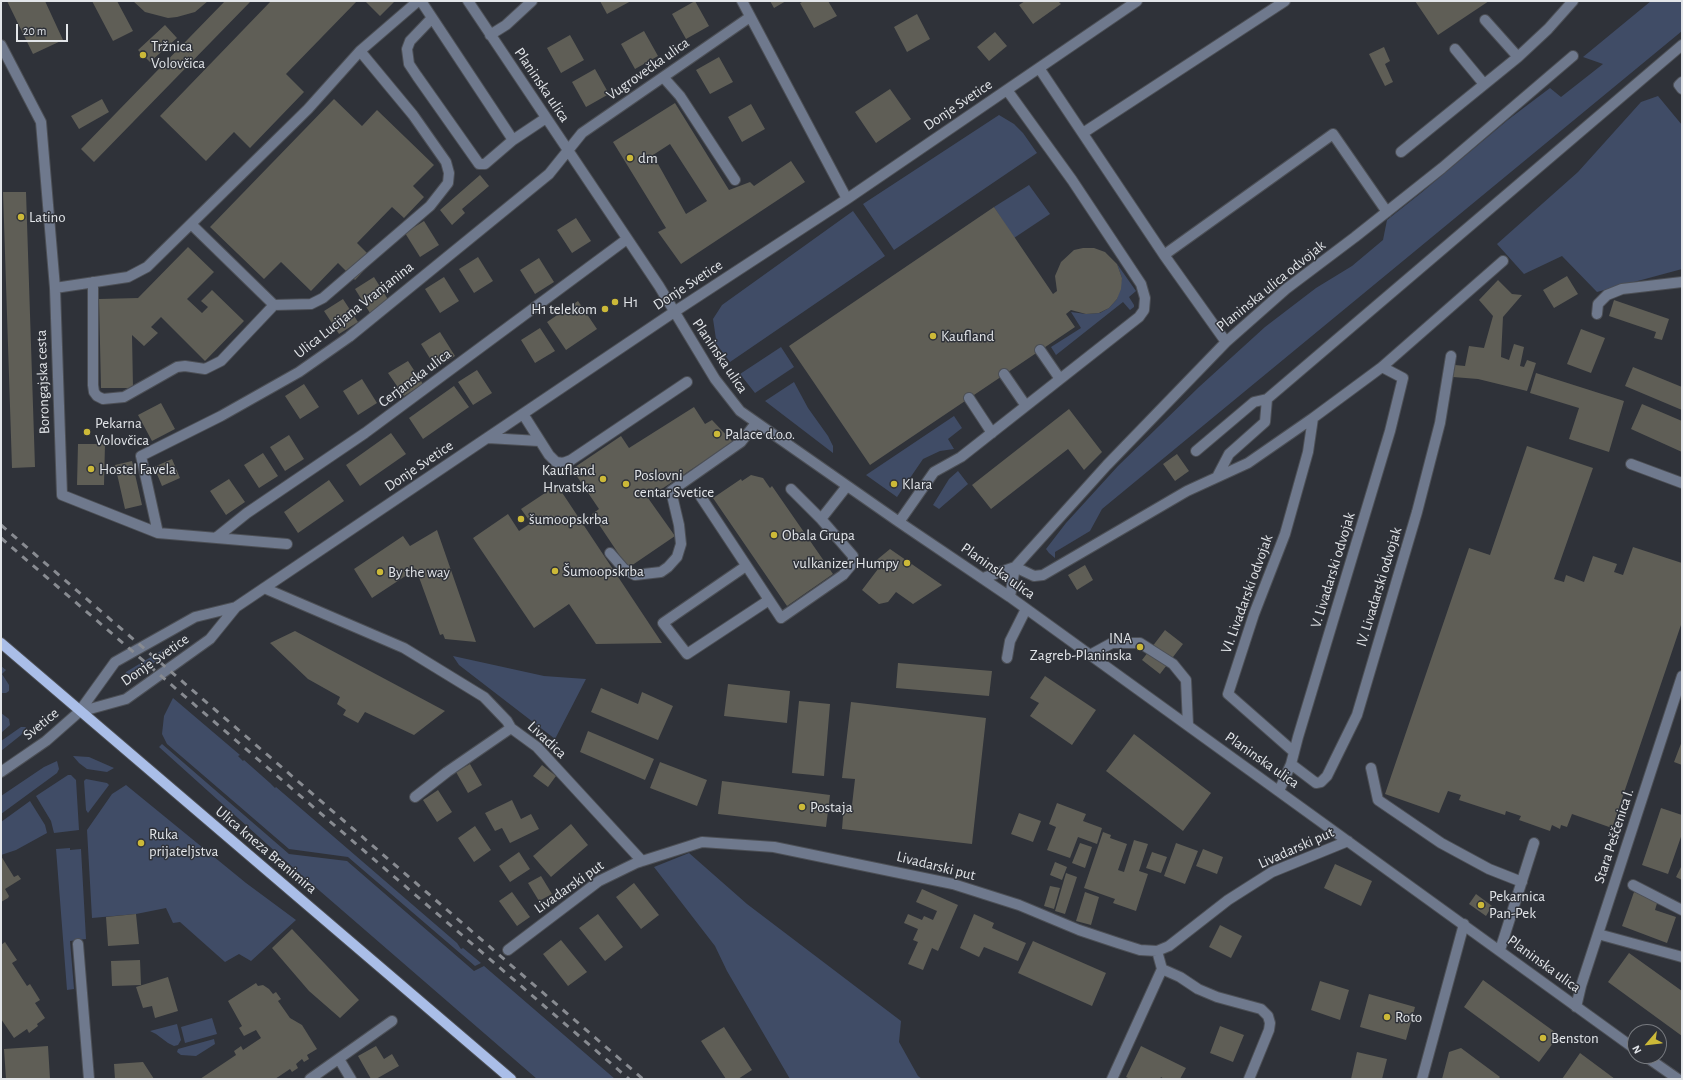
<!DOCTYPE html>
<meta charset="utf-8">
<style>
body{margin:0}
#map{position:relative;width:1683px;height:1080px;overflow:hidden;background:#2f3239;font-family:"Alegreya Sans",sans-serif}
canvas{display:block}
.frame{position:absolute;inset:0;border:2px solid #e2e5e9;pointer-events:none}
.north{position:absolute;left:1627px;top:1024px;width:40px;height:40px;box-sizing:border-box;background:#2f3239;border:1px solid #777a7f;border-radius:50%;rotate:242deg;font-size:11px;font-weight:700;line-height:16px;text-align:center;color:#e2e5e9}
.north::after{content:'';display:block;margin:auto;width:14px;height:18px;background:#ccb938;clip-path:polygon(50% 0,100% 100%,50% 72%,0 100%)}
.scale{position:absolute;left:16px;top:24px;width:52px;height:18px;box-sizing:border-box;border:2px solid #e2e5e9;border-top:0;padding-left:5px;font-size:12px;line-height:14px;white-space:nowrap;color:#e2e5e9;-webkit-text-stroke:3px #2f3239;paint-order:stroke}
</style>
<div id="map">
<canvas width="1683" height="1080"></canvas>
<div class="frame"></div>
<div class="north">N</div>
<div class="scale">20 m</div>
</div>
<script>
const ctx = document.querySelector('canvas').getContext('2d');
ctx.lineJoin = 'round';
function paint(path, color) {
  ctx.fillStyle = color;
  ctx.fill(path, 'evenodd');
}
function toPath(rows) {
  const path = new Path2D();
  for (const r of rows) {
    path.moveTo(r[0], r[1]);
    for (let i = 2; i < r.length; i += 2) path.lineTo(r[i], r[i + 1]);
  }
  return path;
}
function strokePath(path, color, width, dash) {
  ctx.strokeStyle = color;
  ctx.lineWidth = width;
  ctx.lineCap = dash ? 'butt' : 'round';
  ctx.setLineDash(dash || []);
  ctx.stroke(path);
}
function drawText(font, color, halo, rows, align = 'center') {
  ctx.font = font + ' "Alegreya Sans",sans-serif';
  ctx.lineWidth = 3;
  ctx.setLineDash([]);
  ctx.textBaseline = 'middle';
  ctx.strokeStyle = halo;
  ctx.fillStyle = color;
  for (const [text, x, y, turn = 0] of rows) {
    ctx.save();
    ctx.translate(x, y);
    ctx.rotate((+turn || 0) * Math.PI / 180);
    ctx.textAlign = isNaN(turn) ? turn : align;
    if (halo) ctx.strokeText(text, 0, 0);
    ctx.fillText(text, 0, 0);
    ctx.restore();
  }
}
const green = toPath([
 [1651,1,1682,1,1682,31,1102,509,1090,531,1055,552,1055,558,1049,553,1046,549,1066,523,1118,466,1199,387,1265,327,1316,288,1352,266,1383,240,1387,220,1421,193,1509,119,1550,88,1561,97,1603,64,1583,57],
 [1658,96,1682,125,1682,269,1597,292,1562,256,1524,274,1497,244,1578,172,1641,102],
 [999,115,1014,124,1023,133,1037,153,894,250,863,204],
 [1029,185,1050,214,1014,238,994,207],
 [853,211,885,256,730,362,714,341,716,339,713,319,722,305],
 [1117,264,1136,291,1129,297,1134,305,1134,307,1130,310,1123,302,1056,355,1051,347,1081,328,1071,312,1086,314,1100,313,1109,308,1117,299,1122,278],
 [781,347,794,367,755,393,740,374],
 [794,382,808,408,828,436,833,446,833,453,765,401],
 [954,416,962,428,948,439,954,449,940,451,923,459,897,497,866,475],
 [958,471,968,484,939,509,933,505,949,479],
 [169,646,172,648,171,652,132,677,125,675,126,672],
 [453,656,544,676,586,679,555,739,459,665],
 [1,666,6,670,2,674,9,685,9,691,6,693,1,693],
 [173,698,240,755,238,756,243,761,244,760,270,783,275,788,276,787,457,943,461,949,463,948,481,963,475,966,348,857,289,849,167,744,162,734,164,716],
 [1,713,9,719,10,725,1,733],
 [21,727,26,727,21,735,1,751,1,741],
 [162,744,289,854,347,861,474,971,484,966,615,1079,537,1079,298,872,159,747],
 [73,756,89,757,114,768,107,772,87,769,79,763],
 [57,761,59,769,57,773,1,814,1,796,44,767],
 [68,775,71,775,76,780,79,830,54,833,51,821,36,796],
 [86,779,107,783,109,785,88,813,86,810,84,781],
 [126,785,246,883,296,920,251,961,239,954,225,962,180,922,173,923,166,908,136,914,92,918,87,830,112,794],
 [30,801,45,825,47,833,16,850,1,855,1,822],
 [70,848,70,850,81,849,86,939,70,941,74,989,67,990,56,849],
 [689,853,747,904,901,1021,899,1042,918,1076,922,1079,790,1079,727,971,715,946,654,867],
 [212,1018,217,1034,185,1043,181,1027],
 [177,1024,181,1040,178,1045,174,1046,168,1043,156,1034,150,1031],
 [214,1039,215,1044,196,1056,181,1055,177,1052,178,1049]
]);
const building = toPath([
 [7,1,45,1,63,40,33,54],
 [92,1,117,1,133,31,113,41],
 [133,1,208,1,195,12,177,17,168,18,145,12],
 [225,1,251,1,94,162,81,149],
 [271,1,357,1,286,74,304,92,250,148,234,132,206,161,160,116],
 [365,1,393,1,394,2,380,16],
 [600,1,631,1,607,14],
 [695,1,709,26,686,39,672,14],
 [770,1,786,1,774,8],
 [804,1,828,1,837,16,814,28,800,3],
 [1025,1,1058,1,1061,4,1033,24,1019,5],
 [1415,1,1489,1,1438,35],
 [917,14,930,39,907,52,894,27],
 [165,25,177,38,150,62,138,50],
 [644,31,658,56,635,69,621,44],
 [995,32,1007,46,989,61,977,47],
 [570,35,584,60,561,73,547,48],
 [1384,47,1390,61,1385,64,1393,82,1385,86,1369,54],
 [719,57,733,82,710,94,696,70],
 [595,69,609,94,586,107,572,82],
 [890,89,911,119,876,143,855,112],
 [102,99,109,112,79,129,71,116],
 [334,99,362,126,377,110,434,165,413,186,424,197,404,218,392,207,357,243,374,260,355,280,338,263,311,291,281,262,264,279,210,227],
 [675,103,729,190,750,182,754,186,791,161,805,182,681,264,658,232,666,228,613,142],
 [670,144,707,201,686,214,653,155],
 [751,104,765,129,742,142,728,117],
 [480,175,489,186,462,209,465,213,452,225,440,210],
 [3,192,26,192,35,467,12,468],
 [994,207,1053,294,1057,291,1055,276,1061,262,1074,250,1083,248,1094,248,1105,252,1117,264,1122,278,1121,289,1117,299,1109,308,1099,313,1086,314,1071,310,1066,314,1075,327,870,465,789,346],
 [576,218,591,241,572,253,557,230],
 [424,221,439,245,420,257,405,233],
 [188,247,214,272,187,299,202,313,208,307,201,301,212,290,244,321,205,361,161,317,151,327,158,333,144,346,132,335,133,388,101,388,99,299,138,298],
 [478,257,493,281,474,293,459,269],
 [539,258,554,282,535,294,520,270],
 [1567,276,1578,294,1554,308,1543,290],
 [374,277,389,301,370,313,355,289],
 [444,277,459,301,440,313,425,289],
 [1498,280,1512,294,1522,295,1503,317,1501,357,1509,360,1514,344,1524,347,1520,366,1524,367,1527,360,1536,363,1527,391,1478,379,1453,377,1455,365,1465,366,1469,346,1484,348,1493,316,1479,300],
 [343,299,358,322,339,334,324,311],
 [1614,300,1669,319,1662,340,1654,338,1656,332,1609,316],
 [578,301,597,329,566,350,547,322],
 [540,328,555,351,535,363,521,340],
 [1581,329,1605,338,1591,373,1567,364],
 [440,332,455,356,436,368,421,344],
 [408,361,423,384,404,396,388,373],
 [1633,367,1682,387,1682,410,1625,386],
 [477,370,492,393,473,405,458,382],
 [1536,373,1624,401,1609,452,1569,439,1579,408,1530,393],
 [362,379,377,403,358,415,343,391],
 [304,384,319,407,300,419,285,396],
 [454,386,469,407,423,439,409,418],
 [161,403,175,429,152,441,138,415],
 [1642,404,1682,421,1682,452,1631,429],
 [694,407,705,424,712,420,733,442,648,498,675,536,628,568,592,514,599,509,572,469,621,436,629,448],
 [1069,409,1102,452,1084,470,1068,449,991,509,972,485],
 [391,433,406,454,360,486,346,465],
 [289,435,304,459,285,471,270,447],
 [78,444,105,444,104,485,77,485],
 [1527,446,1593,468,1554,579,1564,582,1566,575,1584,582,1593,556,1617,564,1614,572,1623,575,1633,547,1682,563,1682,622,1612,828,1572,814,1567,827,1561,825,1560,829,1552,825,1550,831,1519,820,1521,816,1506,811,1505,815,1459,800,1461,795,1448,791,1439,813,1385,794,1469,548,1490,555],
 [263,453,278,476,259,488,244,465],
 [1177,454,1189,471,1175,481,1163,464],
 [172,459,180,478,162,486,154,467],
 [132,461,142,505,125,509,115,465],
 [751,475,763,478,770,488,772,486,833,574,787,606,713,498,741,479,742,481],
 [229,479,245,502,226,515,210,491],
 [329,480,344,501,298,533,284,512],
 [557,485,662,643,596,644,569,604,534,628,473,538,508,514,519,531,531,523,521,509],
 [437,530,476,642,445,639,443,634,440,635,416,569,372,598,354,569,403,536,410,546],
 [890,549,942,585,913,604,896,592,888,602,879,604,862,590,878,569,873,563],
 [1085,565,1093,580,1077,590,1068,575],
 [1165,630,1183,644,1160,674,1142,660],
 [295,631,445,711,414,735,365,712,358,723,343,715,346,710,337,704,340,697,308,679,270,643],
 [898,663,992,671,989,696,896,688],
 [1045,676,1096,710,1072,745,1030,716,1039,703,1030,698],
 [728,684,790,691,787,723,724,716],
 [601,688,638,704,642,692,673,706,658,740,591,712],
 [799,701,830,704,824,776,792,773],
 [851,702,986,718,972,844,842,829,844,804,852,805,855,779,842,778],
 [588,731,654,759,645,780,580,752],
 [1134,734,1211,793,1183,831,1106,771],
 [1682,741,1682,765,1674,762],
 [660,762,707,780,697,806,650,788],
 [470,764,482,785,468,793,456,772],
 [542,765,556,776,548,787,533,776],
 [722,781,830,795,826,827,718,814],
 [438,790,452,812,437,822,423,800],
 [512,800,521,819,531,814,539,829,510,843,502,828,495,831,485,813],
 [1057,803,1086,814,1083,821,1102,828,1097,844,1078,837,1070,858,1047,850,1056,827,1049,824],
 [1661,808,1682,815,1682,834,1668,874,1642,865],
 [1019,813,1041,821,1033,842,1011,834],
 [571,824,588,845,551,877,533,856],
 [475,826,491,850,474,862,458,838],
 [1103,832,1111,835,1110,838,1127,844,1118,870,1124,872,1134,840,1148,844,1139,871,1148,874,1136,911,1113,903,1115,899,1084,888],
 [1080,843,1092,847,1085,868,1072,863],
 [1176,843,1198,851,1185,884,1164,876],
 [1203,849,1223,857,1217,874,1196,866],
 [519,852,530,869,510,882,499,866],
 [1152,852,1167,857,1161,873,1146,868],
 [1,856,14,877,18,875,21,879,5,889,9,896,8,898,1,902],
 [1055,862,1067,867,1062,880,1050,875],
 [1335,864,1372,881,1361,906,1324,888],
 [1682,865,1682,880,1676,877],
 [1066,873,1077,877,1065,914,1055,911],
 [541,876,552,894,539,901,528,883],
 [634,883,659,915,641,929,616,897],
 [1050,886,1060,888,1054,909,1044,906],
 [922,889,958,905,938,951,932,948,923,970,908,964,918,942,913,940,918,929,904,923,908,914,922,920,924,916,933,920,937,911,916,902],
 [512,892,530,917,517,926,499,901],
 [1085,892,1099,897,1091,925,1076,921],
 [1634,892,1658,900,1655,910,1676,917,1667,943,1622,926],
 [1476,894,1492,906,1486,916,1469,904],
 [136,914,139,944,108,946,106,917],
 [598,914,623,947,605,961,579,928],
 [974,914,994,923,992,928,1026,943,1018,961,984,947,979,957,960,948],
 [1220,925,1242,936,1231,958,1209,947],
 [292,929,359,1000,340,1018,309,991,272,948],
 [561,940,587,972,568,986,543,954],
 [1033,941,1106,973,1092,1006,1018,973],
 [5,942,17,960,12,963,27,986,30,984,40,1000,35,1003,45,1018,37,1024,38,1026,29,1033,27,1029,14,1038,1,1019,1,945],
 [1629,953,1682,991,1682,1036,1608,982],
 [140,960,141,985,112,986,111,961],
 [168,977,178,1011,155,1018,152,1006,143,1008,136,987],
 [1483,980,1559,1035,1539,1062,1464,1007],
 [1320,981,1349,990,1340,1020,1311,1010],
 [256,983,258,986,263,985,269,989,273,994,276,992,281,999,278,1001,290,1018,302,1025,317,1049,307,1055,309,1059,304,1062,302,1059,296,1064,298,1068,292,1072,290,1069,275,1079,200,1079,236,1055,234,1051,241,1046,243,1050,261,1038,256,1030,244,1036,239,1028,242,1026,228,1001],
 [1369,994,1415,1007,1406,1040,1360,1027],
 [1220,1026,1244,1035,1233,1062,1210,1053],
 [724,1027,752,1070,738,1079,726,1079,701,1041],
 [48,1046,50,1079,6,1079,4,1049],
 [376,1046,384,1059,392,1054,399,1066,376,1079,371,1079,358,1056],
 [1141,1046,1186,1068,1180,1079,1164,1079,1161,1077,1160,1079,1130,1079,1126,1077],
 [1461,1048,1500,1077,1498,1079,1442,1079,1449,1052],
 [1357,1052,1387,1059,1382,1079,1351,1079],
 [1580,1053,1615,1079,1562,1079],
 [143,1062,154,1079,115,1079,114,1064]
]);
const minor = toPath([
 [421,1,513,140,546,118],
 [468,1,659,286,715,379,740,411,899,522,1010,597,1635,1049],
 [742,1,847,199],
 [432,18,410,41,407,49,409,64,417,76,479,164,485,164,513,140],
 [1485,20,1518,57],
 [490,35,506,25,532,1],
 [1,45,41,122,55,288,62,495,158,533,287,544],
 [1455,49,1484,84],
 [1039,68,1164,255,1226,342],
 [664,78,680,96,735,180],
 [1682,82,1679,85,1682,89],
 [1083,133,1285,1],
 [1401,152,1518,57,1548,29,1573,1],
 [1164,255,1333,134,1387,212],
 [1503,261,1382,367,1313,418,1248,463,1187,491,1043,575,1034,576,1015,567,1107,465,1226,342,1286,289,1355,237,1442,168,1573,56],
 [93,282,93,385,94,392,97,396,103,399,124,397,177,367,185,366,205,369,221,361,274,305,191,224],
 [55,288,128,277,147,267,308,109,360,51,418,1],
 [274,305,311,304,323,298,430,206,448,183,449,173,446,162,413,115,360,51],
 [1597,314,1598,304,1607,295,1622,289,1682,282],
 [1040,350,1060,379],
 [1004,374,1026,406],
 [969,398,992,433],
 [523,414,549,455,556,462,563,463,571,460,687,382],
 [488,438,539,441],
 [1196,451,1254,402,1267,399],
 [1631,464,1682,483],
 [1217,477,1229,454,1265,422,1267,399,1682,45],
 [791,489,821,519],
 [701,497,781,618,843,575,853,563,853,556,821,519,847,486],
 [899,522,934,472,961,457,1139,317,1144,310,1145,298,1141,284,1072,180,1007,90],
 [158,533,141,456,221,416,299,372,349,337,549,174,582,133,750,17],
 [217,537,247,513,365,433,627,239],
 [610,553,624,569,635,575,661,572,668,567,677,557,681,544,679,525,671,491,741,442,756,423],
 [746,566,663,623,687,654,769,600],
 [983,578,1015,567,1010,597],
 [264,588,404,648,484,697,507,721,511,728],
 [1090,655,1112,643,1140,643,1173,664,1186,680,1188,725],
 [1007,658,1010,641,1026,609],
 [79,712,126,699,210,639,236,607,674,312,847,199,1137,1],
 [511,728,537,747,642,861],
 [1294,752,1228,694,1254,614,1285,534,1308,452,1313,418],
 [1291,764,1316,783,1321,782,1327,776,1357,715,1417,512,1440,423,1451,356],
 [1371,768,1378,800,1441,843,1489,869,1522,882],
 [1,772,46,741,79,712,115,662,195,617,236,607],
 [1279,791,1291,764,1298,737,1390,431,1403,378,1382,367],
 [415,797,447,772,511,728],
 [1633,885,1682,910],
 [1598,934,1682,957],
 [78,944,89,1079],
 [508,950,599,881,636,863,702,842,774,847,953,884,1019,905,1079,930,1118,943,1140,950,1157,951,1169,946,1228,900,1272,872,1348,841],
 [1500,950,1534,843],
 [1162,969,1180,977,1198,989,1217,997,1261,1009,1268,1016,1270,1023,1269,1030,1249,1079],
 [1576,1007,1581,986,1682,676],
 [1645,1056,1678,1079],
 [339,1059,351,1079],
 [310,1079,392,1021],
 [1112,1079,1162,969,1157,951],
 [1422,1079,1464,924]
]);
const major = toPath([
 [1,643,511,1079]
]);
const rail = toPath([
 [1,525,643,1079],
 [1,538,629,1079]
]);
const markers = [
 [143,55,4,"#ccb938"],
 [630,158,4,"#ccb938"],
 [21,217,4,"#ccb938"],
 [615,302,4,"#ccb938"],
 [605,309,4,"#ccb938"],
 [933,336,4,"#ccb938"],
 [87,432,4,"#ccb938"],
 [717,434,4,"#ccb938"],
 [91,469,4,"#ccb938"],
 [603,479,4,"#ccb938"],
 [626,484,4,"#ccb938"],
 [894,484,4,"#ccb938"],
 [521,519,4,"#ccb938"],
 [774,535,4,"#ccb938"],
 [907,563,4,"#ccb938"],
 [555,571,4,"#ccb938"],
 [380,572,4,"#ccb938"],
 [1140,647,4,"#ccb938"],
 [802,807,4,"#ccb938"],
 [141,843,4,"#ccb938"],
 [1481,905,4,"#ccb938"],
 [1387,1017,4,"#ccb938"],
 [1543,1038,4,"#ccb938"]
];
const poiNames = [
 ["Tržnica",151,46],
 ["Volovčica",151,63],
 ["dm",638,158],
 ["Latino",29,217],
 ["H1",623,302],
 ["H1 telekom",597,309,"right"],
 ["Kaufland",941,336],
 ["Pekarna",95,423],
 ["Volovčica",95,440],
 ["Palace d.o.o.",725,434],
 ["Hostel Favela",99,469],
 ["Kaufland",595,470,"right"],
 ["Hrvatska",595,487,"right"],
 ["Poslovni",634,475],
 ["centar Svetice",634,492],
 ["Klara",902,484],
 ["šumoopskrba",529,519],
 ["Obala Grupa",782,535],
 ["vulkanizer Humpy",899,563,"right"],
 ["Šumoopskrba",563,571],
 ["By the way",388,572],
 ["INA",1132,638,"right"],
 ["Zagreb-Planinska",1132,655,"right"],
 ["Postaja",810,807],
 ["Ruka",149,834],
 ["prijateljstva",149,851],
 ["Pekarnica",1489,896],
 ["Pan-Pek",1489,913],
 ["Roto",1395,1017],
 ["Benston",1551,1038]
];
const streetNames = [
 ["Vugrovečka ulica",648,69,-35],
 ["Planinska ulica",542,85,56],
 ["Donje Svetice",958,105,-34],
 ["Donje Svetice",688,285,-33],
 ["Planinska ulica odvojak",1271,286,-39],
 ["Ulica Lucijana Vranjanina",354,310,-38],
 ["Planinska ulica",720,356,56],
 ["Cerjanska ulica",415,378,-37],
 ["Borongajska cesta",43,382,-92],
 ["Donje Svetice",419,466,-34],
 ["V. Livadarski odvojak",1333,570,-73],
 ["Planinska ulica",998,571,35],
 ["IV. Livadarski odvojak",1379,587,-73],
 ["VI. Livadarski odvojak",1247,594,-70],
 ["Donje Svetice",155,660,-35],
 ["Svetice",41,724,-39],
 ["Livadica",547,740,43],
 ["Planinska ulica",1262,760,35],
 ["Stara Peščenica I.",1614,836,-72],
 ["Livadarski put",1296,848,-24],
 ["Ulica kneza Branimira",266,850,40],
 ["Livadarski put",936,866,14],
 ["Livadarski put",569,887,-35],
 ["Planinska ulica",1544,964,36]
];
paint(green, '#404c66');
paint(building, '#5f5e56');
strokePath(minor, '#4c4f55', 12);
strokePath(major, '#4c4f55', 12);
strokePath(minor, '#6f798d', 10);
strokePath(major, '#aabee8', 10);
strokePath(rail, '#888b91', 3, [7, 7]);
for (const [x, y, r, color] of markers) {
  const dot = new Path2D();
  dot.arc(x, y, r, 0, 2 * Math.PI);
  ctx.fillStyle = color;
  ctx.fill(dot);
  strokePath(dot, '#2f3239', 1.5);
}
drawText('15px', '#e2e5e9', '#2f3239', poiNames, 'left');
drawText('15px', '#e2e5e9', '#2f3239', streetNames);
</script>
